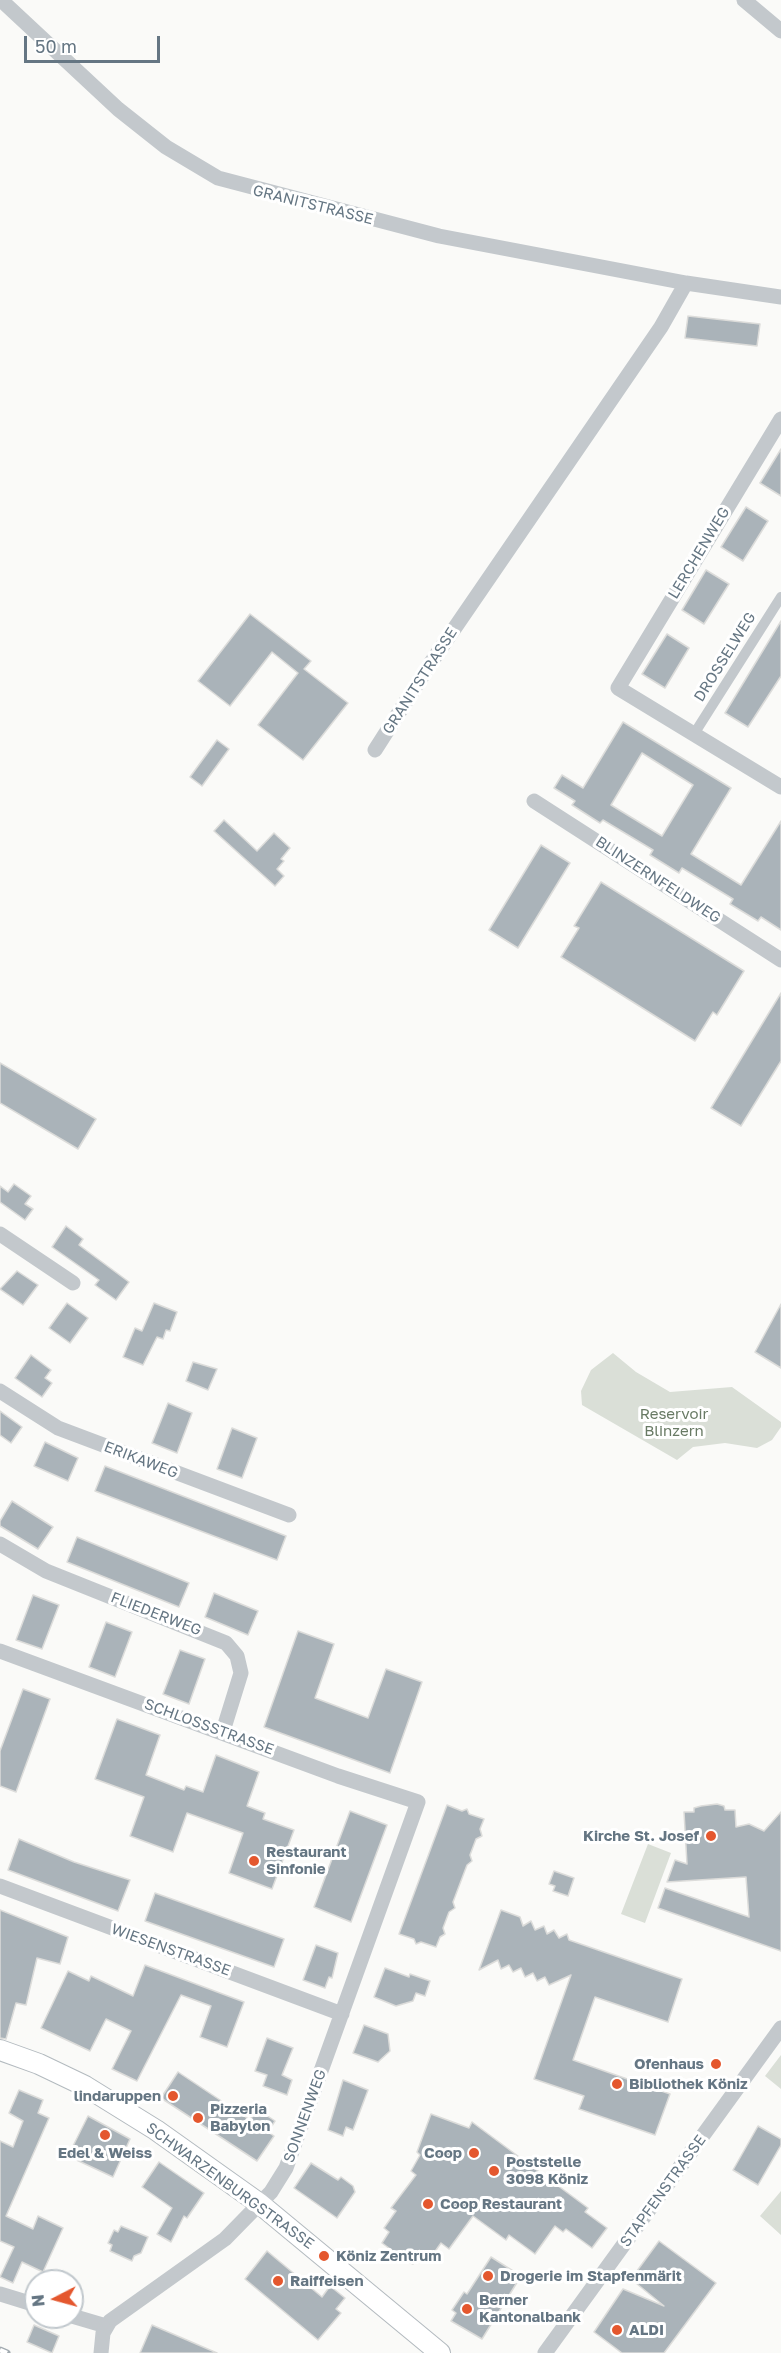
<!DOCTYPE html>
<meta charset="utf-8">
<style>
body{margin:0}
#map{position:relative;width:781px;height:2353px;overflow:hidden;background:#fafaf8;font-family:"Golos Text",sans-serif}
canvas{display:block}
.north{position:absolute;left:24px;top:2269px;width:60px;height:60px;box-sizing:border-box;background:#fff;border:2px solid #c1c8cd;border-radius:50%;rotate:264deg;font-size:16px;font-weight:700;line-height:24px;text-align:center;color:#657683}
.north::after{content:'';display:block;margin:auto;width:21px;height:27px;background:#e4572e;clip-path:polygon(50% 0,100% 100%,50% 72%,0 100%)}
.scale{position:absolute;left:24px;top:36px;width:136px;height:27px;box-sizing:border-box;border:3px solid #657683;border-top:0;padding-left:8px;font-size:18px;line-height:21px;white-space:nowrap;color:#657683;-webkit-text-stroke:4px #fff;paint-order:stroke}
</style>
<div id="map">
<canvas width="781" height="2353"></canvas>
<div class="north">N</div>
<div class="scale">50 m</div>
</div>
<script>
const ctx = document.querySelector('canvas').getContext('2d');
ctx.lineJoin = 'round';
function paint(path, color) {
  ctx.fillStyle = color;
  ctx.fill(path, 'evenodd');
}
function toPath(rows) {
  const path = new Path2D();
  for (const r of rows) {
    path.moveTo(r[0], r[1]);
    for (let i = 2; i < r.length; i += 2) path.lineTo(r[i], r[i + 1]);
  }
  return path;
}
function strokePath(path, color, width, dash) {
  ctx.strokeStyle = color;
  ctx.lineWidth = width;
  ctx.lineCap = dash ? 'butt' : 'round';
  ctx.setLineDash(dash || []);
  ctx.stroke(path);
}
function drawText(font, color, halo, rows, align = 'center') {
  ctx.font = font + ' "Golos Text",sans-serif';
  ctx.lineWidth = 6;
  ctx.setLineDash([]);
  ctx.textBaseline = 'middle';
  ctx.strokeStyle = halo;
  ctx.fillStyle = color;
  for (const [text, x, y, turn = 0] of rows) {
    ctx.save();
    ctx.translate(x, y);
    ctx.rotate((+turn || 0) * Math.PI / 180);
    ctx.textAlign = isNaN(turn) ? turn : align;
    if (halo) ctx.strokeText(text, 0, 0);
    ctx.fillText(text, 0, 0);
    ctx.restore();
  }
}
const green = toPath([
 [613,1353,636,1372,670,1392,732,1387,781,1422,781,1427,772,1440,757,1448,725,1443,693,1447,677,1460,582,1405,581,1391,591,1370],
 [648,1844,671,1853,645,1923,621,1914],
 [781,2055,781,2089,765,2076],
 [781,2191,781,2235,760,2216]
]);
const building = toPath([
 [688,316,760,324,757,346,685,338,688,316],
 [781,449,781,496,760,483,781,449],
 [746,507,768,521,743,561,721,547,746,507],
 [706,570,729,584,704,624,682,610,706,570],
 [250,614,311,661,304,669,348,703,303,760,258,725,298,673,272,652,230,706,198,681,250,614],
 [781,621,781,676,748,727,725,713,781,621],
 [667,634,689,648,665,688,642,674,667,634],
 [623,722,731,788,691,854,741,885,781,821,781,930,761,917,758,921,730,904,733,899,682,868,679,873,650,855,653,850,603,820,600,823,572,805,575,801,554,788,562,775,583,788,623,722],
 [642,753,693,785,662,836,611,805,642,753],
 [217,740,229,749,202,786,190,777,217,740],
 [224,820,257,851,274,833,290,848,281,859,284,861,277,869,284,876,275,886,214,831,224,820],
 [541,845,570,863,518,948,489,930,541,845],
 [601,882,744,971,717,1015,713,1012,695,1041,561,957,579,928,574,926,601,882],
 [781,993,781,1061,741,1126,711,1108,781,993],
 [0,1063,96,1119,78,1149,0,1103,0,1063],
 [14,1184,31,1196,25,1204,33,1209,25,1220,0,1202,0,1186,8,1192,14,1184],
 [66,1226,83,1239,79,1245,129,1282,116,1300,95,1285,99,1280,52,1247,66,1226],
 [17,1271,38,1285,23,1305,0,1289,17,1271],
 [67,1303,88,1318,70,1343,49,1328,67,1303],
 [154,1303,177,1312,170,1331,166,1330,163,1339,157,1337,143,1365,123,1357,135,1328,142,1331,154,1303],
 [781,1304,781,1368,755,1352,781,1304],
 [31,1355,51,1370,45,1378,52,1383,42,1397,15,1378,31,1355],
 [193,1362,217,1369,208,1390,186,1381,193,1362],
 [168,1403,192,1413,177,1453,152,1443,168,1403],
 [0,1411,22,1427,11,1443,0,1435,0,1411],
 [232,1428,257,1438,242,1478,217,1469,232,1428],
 [45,1442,78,1458,68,1481,34,1466,45,1442],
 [105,1466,286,1536,277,1560,95,1491,105,1466],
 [12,1501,53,1527,38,1549,0,1526,0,1521,12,1501],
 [77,1537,189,1583,179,1607,67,1562,77,1537],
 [214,1593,258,1611,248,1635,205,1617,214,1593],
 [33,1595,59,1605,42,1649,16,1640,33,1595],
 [106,1622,132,1632,115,1677,89,1667,106,1622],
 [298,1631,334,1644,315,1698,368,1718,386,1669,422,1682,390,1773,264,1727,298,1631],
 [180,1650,205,1659,189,1704,163,1694,180,1650],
 [23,1689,50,1699,16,1792,0,1786,0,1751,23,1689],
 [117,1719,160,1735,146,1775,184,1790,186,1786,203,1792,216,1755,259,1772,247,1806,265,1813,263,1819,294,1830,272,1889,229,1873,243,1833,187,1813,173,1852,130,1836,144,1797,95,1779,117,1719],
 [717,1804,724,1806,725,1810,735,1810,736,1827,749,1824,764,1831,781,1812,781,1951,658,1908,665,1888,749,1917,746,1877,667,1882,675,1860,687,1864,684,1812,694,1812,694,1808,701,1806,717,1804],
 [447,1805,462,1811,467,1809,469,1814,484,1819,480,1829,482,1836,476,1839,470,1855,472,1861,467,1865,453,1902,455,1908,449,1912,443,1928,445,1934,440,1937,436,1947,421,1942,416,1944,414,1939,399,1934,447,1805],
 [350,1811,387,1825,351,1922,314,1907,350,1811],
 [19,1839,74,1862,130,1880,118,1911,8,1870,19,1839],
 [554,1871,574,1878,568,1896,553,1891,555,1886,549,1884,554,1871],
 [155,1893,284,1939,274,1967,145,1921,155,1893],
 [0,1910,68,1937,60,1964,37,1958,26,2005,16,2003,6,2039,0,2038,0,1910],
 [501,1910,520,1917,523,1926,531,1921,535,1930,544,1926,547,1934,554,1930,559,1938,567,1934,569,1940,682,1979,668,2022,595,1997,573,2060,670,2094,655,2135,579,2109,584,2096,534,2079,571,1975,549,1985,545,1977,537,1981,533,1973,525,1977,521,1968,513,1972,509,1965,501,1969,498,1960,479,1970,501,1910],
 [316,1945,338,1953,332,1978,329,1977,325,1988,303,1980,316,1945],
 [145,1965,244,2002,227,2047,200,2037,211,2006,181,1995,137,2081,112,2069,131,2031,106,2019,90,2051,41,2028,68,1971,89,1981,91,1976,133,1996,145,1965],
 [385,1968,409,1977,410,1974,430,1981,425,1996,416,1993,413,2001,396,2006,374,1997,385,1968],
 [364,2025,388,2034,390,2051,378,2062,353,2053,364,2025],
 [267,2038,293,2048,282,2075,292,2080,287,2095,263,2086,267,2075,255,2071,267,2038],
 [178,2072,250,2120,257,2109,275,2121,268,2132,274,2136,257,2161,161,2098,178,2072],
 [343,2080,368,2090,353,2130,346,2127,343,2136,328,2130,343,2080],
 [19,2090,43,2100,38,2113,49,2118,6,2216,33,2229,38,2216,63,2228,43,2272,22,2262,13,2283,0,2277,14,2247,0,2241,0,2141,13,2147,23,2121,9,2113,19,2090],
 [431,2114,469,2128,472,2122,588,2208,585,2212,607,2228,592,2248,566,2229,563,2232,555,2226,535,2254,509,2235,506,2240,473,2216,449,2249,441,2243,429,2260,420,2254,413,2264,408,2262,382,2243,389,2232,384,2228,396,2211,391,2208,416,2175,411,2171,420,2155,417,2152,431,2114],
 [88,2116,130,2139,113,2177,68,2156,88,2116],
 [758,2126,781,2139,781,2145,758,2185,733,2170,758,2126],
 [159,2162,204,2193,187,2218,184,2216,171,2242,157,2234,172,2208,142,2187,159,2162],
 [311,2163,338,2180,341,2177,353,2186,355,2192,337,2218,294,2188,311,2163],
 [121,2226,148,2237,141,2253,134,2256,132,2261,110,2251,112,2245,108,2243,114,2230,118,2232,121,2226],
 [659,2241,716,2283,664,2353,622,2353,594,2332,623,2289,664,2306,631,2279,659,2241],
 [267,2251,322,2297,330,2286,345,2298,336,2309,341,2313,318,2340,245,2279,267,2251],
 [491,2257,521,2276,482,2339,451,2321,456,2313,452,2310,464,2292,467,2294,491,2257],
 [34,2325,59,2336,52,2353,27,2342,34,2325],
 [152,2325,217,2353,140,2353,152,2325]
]);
const pedestrian = toPath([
 [694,734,781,597]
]);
const minor = toPath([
 [1,0,118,109,166,147,218,178,439,236,686,283,781,297],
 [744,0,781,31],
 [781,419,618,688,781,787],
 [375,750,428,667,661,327,686,283],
 [534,801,781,960],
 [0,1234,73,1283],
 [0,1391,58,1428,289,1515],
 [0,1544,46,1571,226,1643,237,1656,241,1673,223,1731],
 [0,1651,338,1776,418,1802,286,2168,271,2192,225,2239,110,2321,103,2333,101,2353],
 [0,1886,342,2014],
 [0,2294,36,2305],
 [72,2316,106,2326],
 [545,2353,781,2028]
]);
const secondary = toPath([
 [0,2050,39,2064,85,2086,156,2130,260,2204,440,2353]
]);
const rail = toPath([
 [0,2350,7,2353]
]);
const markers = [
 [711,1836,6,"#e4572e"],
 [254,1861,6,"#e4572e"],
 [716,2064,6,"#e4572e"],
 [617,2084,6,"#e4572e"],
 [173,2096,6,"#e4572e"],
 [198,2118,6,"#e4572e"],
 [105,2135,6,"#e4572e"],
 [474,2153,6,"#e4572e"],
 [494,2171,6,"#e4572e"],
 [428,2204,6,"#e4572e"],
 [324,2256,6,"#e4572e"],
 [488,2276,6,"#e4572e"],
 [278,2281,6,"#e4572e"],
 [467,2309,6,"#e4572e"],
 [617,2330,6,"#e4572e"]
];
const streetNames = [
 ["GRANITSTRASSE",313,205,14],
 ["LERCHENWEG",699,553,-59],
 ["DROSSELWEG",725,657,-58],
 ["GRANITSTRASSE",420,681,-57],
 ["BLINZERNFELDWEG",658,880,33],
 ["ERIKAWEG",141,1460,21],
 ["FLIEDERWEG",156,1614,21],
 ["SCHLOSSSTRASSE",209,1727,20],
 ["WIESENSTRASSE",171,1950,20],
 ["SONNENWEG",305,2116,-70],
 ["SCHWARZENBURGSTRASSE",230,2186,36],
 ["STAPFENSTRASSE",663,2191,-54]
];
const parkNames = [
 ["Reservoir",674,1414],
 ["Blinzern",674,1431]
];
const poiNames = [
 ["Kirche St. Josef",699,1836,"right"],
 ["Restaurant",266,1852],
 ["Sinfonie",266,1869],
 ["Ofenhaus",704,2064,"right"],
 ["Bibliothek Köniz",629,2084],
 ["lindaruppen",161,2096,"right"],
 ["Pizzeria",210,2109],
 ["Babylon",210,2126],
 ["Edel & Weiss",105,2153,"center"],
 ["Coop",462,2153,"right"],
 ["Poststelle",506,2162],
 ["3098 Köniz",506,2179],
 ["Coop Restaurant",440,2204],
 ["Köniz Zentrum",336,2256],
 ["Drogerie im Stapfenmärit",500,2276],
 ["Raiffeisen",290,2281],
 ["Berner",479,2300],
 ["Kantonalbank",479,2317],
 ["ALDI",629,2330]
];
paint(green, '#dadfd7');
paint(building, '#aab3b9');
strokePath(building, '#dcdcda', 1.5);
strokePath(secondary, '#b3babf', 22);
strokePath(pedestrian, '#c3c8cc', 10);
strokePath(minor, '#c3c8cc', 15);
strokePath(secondary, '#fff', 20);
strokePath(rail, '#a2aab0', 7);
strokePath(rail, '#fff', 4.5, [14]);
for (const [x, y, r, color] of markers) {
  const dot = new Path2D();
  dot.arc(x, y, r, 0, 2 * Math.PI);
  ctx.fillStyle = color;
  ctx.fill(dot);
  strokePath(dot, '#fff', 2);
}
drawText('15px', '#657683', '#fff', streetNames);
drawText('15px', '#687a64', '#fff', parkNames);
drawText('bold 15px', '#657683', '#fff', poiNames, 'left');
</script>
